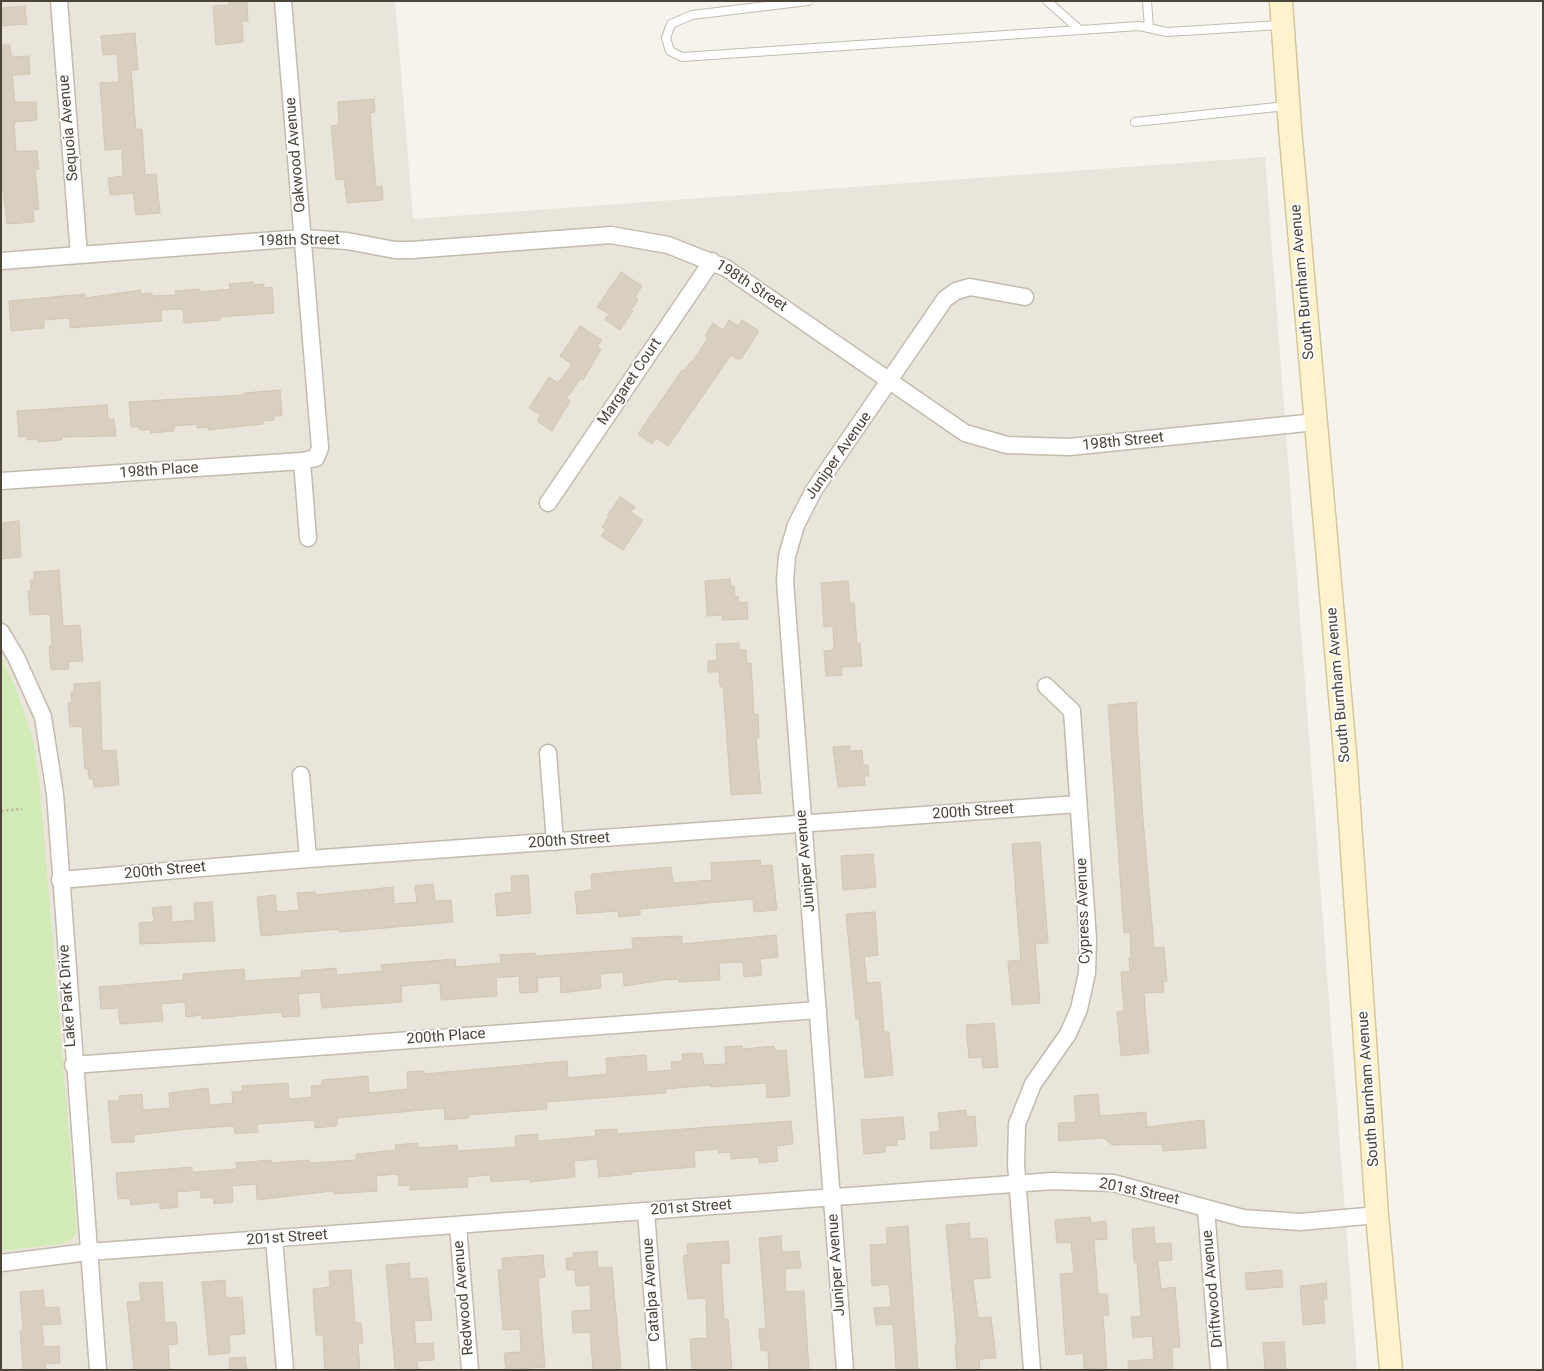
<!DOCTYPE html>
<style>
body{margin:0}
#map{position:relative;width:1544px;height:1371px;overflow:hidden;background:#f6f3ec;font-family:Roboto,sans-serif}
canvas{display:block}
.frame{position:absolute;inset:0;border:2px solid #4b4439;pointer-events:none}
</style>
<div id="map">
<canvas width="1544" height="1371"></canvas>
<div class="frame"></div>
</div>
<script>
const ctx = document.querySelector('canvas').getContext('2d');
ctx.lineJoin = 'round';
function paint(path, color) {
  ctx.fillStyle = color;
  ctx.fill(path, 'evenodd');
}
function toPath(rows) {
  const path = new Path2D();
  for (const r of rows) {
    path.moveTo(r[0], r[1]);
    for (let i = 2; i < r.length; i += 2) path.lineTo(r[i], r[i + 1]);
  }
  return path;
}
function strokePath(path, color, width, dash) {
  ctx.strokeStyle = color;
  ctx.lineWidth = width;
  ctx.lineCap = dash ? 'butt' : 'round';
  ctx.setLineDash(dash || []);
  ctx.stroke(path);
}
function drawText(font, color, halo, rows, align = 'center') {
  ctx.font = font + ' Roboto,sans-serif';
  ctx.lineWidth = 4;
  ctx.setLineDash([]);
  ctx.textBaseline = 'middle';
  ctx.strokeStyle = halo;
  ctx.fillStyle = color;
  for (const [text, x, y, turn = 0] of rows) {
    ctx.save();
    ctx.translate(x, y);
    ctx.rotate((+turn || 0) * Math.PI / 180);
    ctx.textAlign = isNaN(turn) ? turn : align;
    if (halo) ctx.strokeText(text, 0, 0);
    ctx.fillText(text, 0, 0);
    ctx.restore();
  }
}
const residential = toPath([
 [1,1,395,1,413,219,1265,157,1357,1370,1,1370]
]);
const green = toPath([
 [1,656,15,686,33,740,40,789,77,1231,72,1239,61,1244,1,1251]
]);
const building = toPath([
 [228,1,247,1,248,21,242,21,243,42,216,45,213,6,229,5,228,1],
 [25,6,27,24,1,26,1,8,25,6],
 [135,33,138,70,131,70,136,129,142,129,145,175,156,174,160,213,136,215,133,193,110,195,108,178,123,176,122,149,105,150,100,83,119,82,117,54,103,55,101,36,135,33],
 [1,45,10,45,11,55,14,57,29,56,30,74,12,75,15,102,36,102,37,120,14,122,16,151,37,151,39,169,35,170,39,209,33,210,34,222,7,224,1,172,1,45],
 [374,99,375,112,370,113,373,155,376,187,382,186,383,200,347,203,344,179,336,180,331,126,339,125,338,102,374,99],
 [621,272,642,286,635,297,638,300,631,310,633,311,620,330,605,320,609,314,597,307,621,272],
 [253,282,253,285,264,284,264,288,272,287,274,313,220,317,220,320,184,323,183,309,161,310,162,321,70,328,70,318,44,320,44,328,11,331,9,301,85,294,85,298,141,290,141,294,152,293,152,296,176,295,175,291,199,289,199,292,230,289,229,284,253,282],
 [729,320,738,326,742,320,759,331,741,359,737,359,731,355,668,446,656,438,652,444,638,434,682,370,684,371,691,361,692,362,708,338,705,336,713,323,723,330,729,320],
 [580,326,602,340,597,347,601,349,583,380,581,378,567,398,570,401,552,431,537,421,541,415,529,408,549,377,558,383,572,364,560,356,580,326],
 [280,390,282,416,274,416,274,420,263,421,263,424,208,430,208,427,197,428,197,424,174,426,174,431,151,433,150,430,140,430,139,427,131,427,129,402,244,395,244,393,280,390],
 [107,405,108,419,114,419,116,436,62,437,62,440,38,442,38,439,27,440,27,436,19,437,17,411,107,405],
 [620,497,635,507,631,512,643,520,623,550,601,536,606,529,602,527,609,517,607,516,620,497],
 [19,521,21,557,1,559,1,523,19,521],
 [59,570,63,626,80,625,83,661,68,662,69,669,51,670,49,646,52,646,50,614,30,615,28,591,31,591,30,580,34,580,34,572,59,570],
 [730,579,731,586,734,586,735,597,738,596,739,603,747,602,748,619,722,620,722,615,707,616,705,581,730,579],
 [848,581,850,603,854,603,857,644,860,643,862,666,842,667,842,675,826,676,824,651,834,650,833,626,824,627,821,583,848,581],
 [739,643,739,650,746,650,747,664,751,663,754,714,758,714,759,738,756,738,761,793,731,795,723,686,720,687,719,672,708,672,708,661,717,660,716,644,739,643],
 [100,682,102,751,116,750,119,785,94,787,93,779,89,779,88,769,85,769,82,726,70,727,68,703,72,703,71,692,74,692,74,684,100,682],
 [1136,702,1142,807,1154,948,1164,947,1167,981,1163,982,1164,992,1144,993,1149,1053,1121,1056,1117,1012,1124,1011,1121,972,1130,971,1129,958,1131,958,1130,932,1124,933,1108,705,1136,702],
 [850,746,850,751,862,750,863,765,868,765,869,776,864,776,865,785,838,787,833,747,850,746],
 [1040,842,1048,943,1035,944,1040,1003,1012,1005,1008,961,1021,960,1012,844,1040,842],
 [873,854,876,887,843,890,841,856,873,854],
 [760,860,761,866,772,865,777,910,754,912,753,899,640,909,640,915,619,917,618,911,577,914,575,892,592,890,591,874,671,867,673,883,712,880,711,863,760,860],
 [528,875,531,913,497,916,495,894,512,892,511,876,528,875],
 [433,884,435,901,451,900,453,922,339,932,339,929,261,936,257,897,275,895,277,912,299,910,297,893,315,892,315,895,393,887,394,904,417,902,415,886,433,884],
 [212,902,215,941,140,944,139,923,154,922,152,908,171,906,172,922,195,920,194,903,212,902],
 [875,912,878,955,864,957,867,983,880,982,884,1032,889,1032,893,1075,865,1078,859,1018,856,1019,846,914,875,912],
 [776,935,778,957,760,959,762,975,744,977,743,962,719,963,720,980,679,982,679,979,664,980,624,986,623,972,600,974,601,988,561,993,560,976,537,978,538,992,520,993,519,976,496,978,497,996,441,1000,440,983,401,986,402,1002,322,1008,320,992,298,994,300,1016,282,1017,282,1012,202,1019,201,1015,186,1017,185,1002,161,1004,163,1021,120,1024,118,1008,101,1009,99,987,183,980,183,974,244,969,245,981,302,977,301,971,336,968,337,975,382,971,381,965,416,962,455,959,456,967,501,963,500,955,535,953,535,956,633,949,632,938,682,936,682,944,776,935],
 [994,1023,998,1067,983,1068,982,1057,969,1058,966,1025,994,1023],
 [742,1046,743,1049,774,1046,775,1051,786,1050,790,1096,767,1098,766,1083,711,1087,711,1085,666,1089,666,1093,546,1102,547,1109,468,1115,469,1118,445,1120,444,1108,337,1118,337,1126,315,1128,314,1120,257,1124,258,1132,235,1134,234,1126,189,1129,134,1135,134,1142,112,1143,108,1101,119,1101,119,1096,142,1094,143,1110,170,1108,169,1093,208,1088,210,1105,233,1103,232,1092,243,1091,242,1086,288,1083,289,1099,312,1097,311,1086,322,1085,322,1080,368,1076,369,1093,408,1089,407,1072,424,1071,425,1074,567,1061,568,1078,607,1074,606,1058,646,1055,647,1072,672,1070,671,1062,683,1061,682,1054,702,1053,704,1065,726,1064,725,1047,742,1046],
 [1098,1094,1100,1116,1146,1112,1147,1127,1204,1120,1206,1148,1163,1151,1162,1144,1112,1145,1104,1138,1059,1141,1058,1123,1076,1122,1074,1096,1098,1094],
 [966,1110,967,1117,975,1116,977,1146,931,1149,930,1132,940,1132,938,1113,966,1110],
 [903,1117,905,1139,897,1140,897,1145,885,1146,885,1152,864,1154,861,1120,903,1117],
 [791,1121,793,1144,776,1146,778,1161,759,1163,759,1157,731,1159,731,1152,719,1153,718,1149,694,1151,695,1167,632,1172,632,1174,599,1177,597,1159,574,1161,575,1177,530,1182,530,1179,491,1182,490,1175,467,1177,468,1187,410,1190,410,1185,399,1186,398,1174,376,1176,377,1191,334,1194,333,1191,257,1200,256,1184,232,1186,233,1202,214,1204,213,1197,201,1198,200,1190,177,1192,178,1207,160,1209,160,1202,131,1205,130,1198,118,1199,116,1173,192,1167,192,1172,237,1169,236,1163,271,1160,271,1163,309,1160,310,1163,356,1160,356,1154,396,1150,395,1145,418,1143,418,1148,457,1145,458,1151,516,1147,515,1136,538,1134,538,1141,596,1136,595,1130,617,1129,617,1134,791,1121],
 [1090,1217,1091,1223,1106,1221,1107,1239,1094,1240,1098,1294,1107,1294,1109,1315,1103,1316,1107,1368,1084,1369,1083,1353,1066,1355,1060,1274,1074,1273,1071,1242,1057,1243,1055,1220,1090,1217],
 [969,1223,970,1239,987,1238,990,1278,973,1279,978,1318,991,1317,996,1358,979,1359,980,1370,957,1370,955,1344,957,1344,946,1225,969,1223],
 [908,1226,918,1370,896,1370,893,1324,876,1325,874,1308,891,1307,889,1284,872,1286,870,1245,887,1244,886,1228,908,1226],
 [1154,1227,1155,1244,1171,1243,1172,1260,1158,1261,1161,1289,1175,1287,1180,1347,1172,1348,1173,1370,1128,1370,1128,1361,1154,1359,1152,1336,1133,1338,1131,1317,1141,1316,1137,1263,1134,1263,1132,1229,1154,1227],
 [781,1236,782,1252,799,1251,801,1268,785,1269,786,1292,804,1291,809,1370,769,1370,768,1351,761,1351,759,1329,766,1328,759,1238,781,1236],
 [728,1241,730,1263,721,1264,724,1320,728,1319,732,1370,692,1370,690,1339,707,1338,706,1298,688,1299,683,1256,688,1255,687,1244,728,1241],
 [597,1251,598,1268,612,1267,621,1370,593,1370,590,1332,573,1333,572,1311,591,1310,590,1285,576,1286,575,1270,567,1270,566,1258,574,1258,573,1253,597,1251],
 [543,1255,545,1277,538,1278,545,1367,506,1370,504,1353,521,1352,520,1329,503,1330,498,1270,503,1270,502,1258,543,1255],
 [409,1263,410,1279,427,1278,432,1320,414,1321,416,1344,433,1343,434,1360,417,1361,418,1370,395,1370,386,1265,409,1263],
 [351,1270,355,1323,361,1323,363,1343,358,1343,360,1370,325,1370,323,1335,316,1335,313,1289,330,1287,329,1271,351,1270],
 [1281,1270,1283,1287,1247,1290,1245,1273,1281,1270],
 [225,1280,226,1298,242,1297,245,1334,229,1335,230,1353,209,1355,202,1282,225,1280],
 [162,1282,165,1323,176,1322,178,1344,168,1345,170,1370,134,1370,127,1302,141,1301,139,1283,162,1282],
 [1326,1283,1327,1299,1323,1299,1325,1323,1303,1325,1300,1286,1326,1283],
 [43,1290,45,1308,59,1307,61,1324,42,1325,44,1347,59,1346,60,1363,45,1364,46,1370,23,1370,20,1331,23,1331,20,1292,43,1290],
 [1284,1342,1286,1370,1265,1370,1263,1343,1284,1342],
 [245,1357,247,1370,230,1370,229,1358,245,1357]
]);
const path = toPath([
 [1,811,22,809]
]);
const lane = toPath([
 [808,1,692,15,671,24,666,38,670,51,682,57,1139,26,1167,32,1280,25],
 [1047,1,1080,30],
 [1147,1,1149,28],
 [1135,122,1286,106]
]);
const street = toPath([
 [59,1,79,255],
 [1,261,303,238,347,241,395,250,412,250,611,235,668,245,726,268,965,433,1007,445,1069,447,1316,422],
 [302,461,308,538],
 [1,481,302,461,316,458,320,448,283,1],
 [548,503,712,261],
 [1,632,16,657,43,717,55,794,98,1370],
 [548,753,555,842],
 [301,775,308,859],
 [60,880,308,859,1078,804],
 [73,1065,818,1010],
 [1206,1209,1219,1370],
 [646,1211,658,1370],
 [458,1226,470,1370],
 [274,1239,285,1370],
 [1,1263,88,1252,1053,1181,1113,1183,1243,1218,1300,1222,1377,1215],
 [845,1370,785,581,787,556,796,525,814,490,945,299,956,291,970,287,1025,297],
 [1032,1370,1016,1164,1017,1124,1033,1084,1068,1034,1079,1009,1087,973,1088,939,1072,711,1046,686]
]);
const secondary = toPath([
 [1281,1,1290,128,1346,764,1377,1215,1391,1370]
]);
const streetNames = [
 ["Sequoia Avenue",69,128,-95],
 ["Oakwood Avenue",296,155,-95],
 ["198th Street",299,241,-1],
 ["South Burnham Avenue",1303,282,-95],
 ["198th Street",751,286,33],
 ["Margaret Court",630,382,-56],
 ["198th Street",1123,442,-6],
 ["Juniper Avenue",839,456,-55],
 ["198th Place",159,471,-4],
 ["South Burnham Avenue",1339,685,-95],
 ["200th Street",973,812,-4],
 ["200th Street",569,841,-4],
 ["Juniper Avenue",806,861,-95],
 ["200th Street",165,871,-5],
 ["Cypress Avenue",1084,911,-92],
 ["Lake Park Drive",68,996,-94],
 ["200th Place",446,1037,-4],
 ["South Burnham Avenue",1369,1089,-94],
 ["201st Street",1139,1192,12],
 ["201st Street",691,1208,-4],
 ["201st Street",287,1238,-4],
 ["Juniper Avenue",837,1265,-94],
 ["Driftwood Avenue",1213,1289,-95],
 ["Catalpa Avenue",652,1290,-94],
 ["Redwood Avenue",464,1298,-95]
];
paint(residential, '#eae5da');
paint(green, '#d2eab5');
paint(building, '#d8cfc1');
strokePath(building, '#d3c7b4', 1);
strokePath(lane, '#c2bbae', 10);
strokePath(street, '#c2bbae', 19);
strokePath(secondary, '#d6c79b', 25);
strokePath(path, '#c4b79f', 2.5, [2.5, 2.5]);
strokePath(lane, '#fff', 8);
strokePath(street, '#fff', 16);
strokePath(secondary, '#fff3cd', 22);
drawText('15px', '#4b4439', '#fff', streetNames);
</script>
